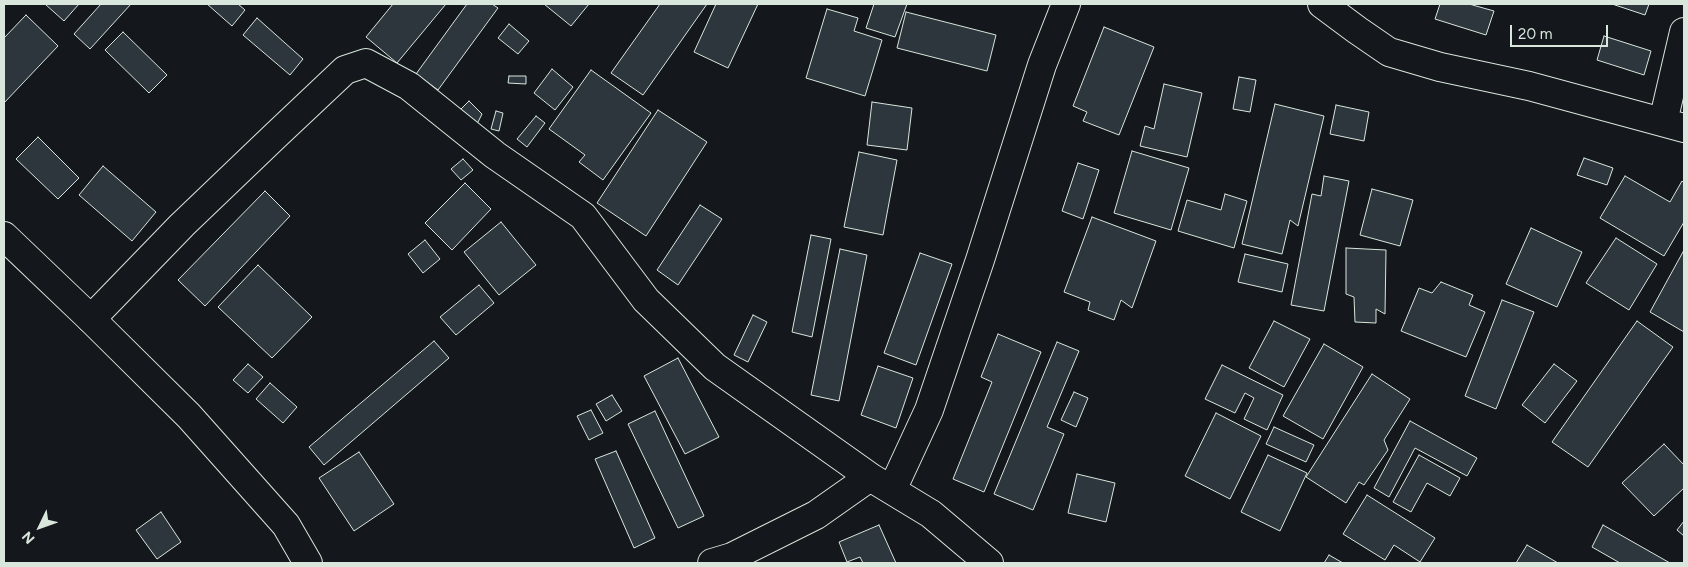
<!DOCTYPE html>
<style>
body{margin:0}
#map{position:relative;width:1688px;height:567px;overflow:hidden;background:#14181c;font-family:Figtree,sans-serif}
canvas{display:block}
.frame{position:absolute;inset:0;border:5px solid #d8e6dc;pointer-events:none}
.north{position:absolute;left:15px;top:502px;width:50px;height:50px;-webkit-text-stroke:4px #14181c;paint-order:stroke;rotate:228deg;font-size:14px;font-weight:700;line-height:20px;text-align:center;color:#d8e6dc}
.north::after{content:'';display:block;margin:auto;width:18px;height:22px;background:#d8e6dc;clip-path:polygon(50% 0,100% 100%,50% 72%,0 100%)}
.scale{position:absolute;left:1510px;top:25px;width:98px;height:22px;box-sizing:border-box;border:2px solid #d8e6dc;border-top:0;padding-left:6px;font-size:15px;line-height:18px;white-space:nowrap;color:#d8e6dc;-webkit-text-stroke:4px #14181c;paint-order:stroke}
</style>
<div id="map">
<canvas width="1688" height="567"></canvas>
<div class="frame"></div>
<div class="north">N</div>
<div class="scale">20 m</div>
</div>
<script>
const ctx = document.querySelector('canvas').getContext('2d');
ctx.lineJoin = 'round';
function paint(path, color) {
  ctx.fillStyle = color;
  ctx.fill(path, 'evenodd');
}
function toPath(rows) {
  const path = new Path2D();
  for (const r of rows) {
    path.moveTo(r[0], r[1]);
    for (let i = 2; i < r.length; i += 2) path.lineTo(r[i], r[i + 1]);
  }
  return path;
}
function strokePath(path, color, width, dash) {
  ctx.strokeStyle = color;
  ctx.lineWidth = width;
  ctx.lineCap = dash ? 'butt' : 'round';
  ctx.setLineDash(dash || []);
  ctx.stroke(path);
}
const building = toPath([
 [45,4,79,4,64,21,45,4],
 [101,4,131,4,90,49,74,34,101,4],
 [207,4,238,4,245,10,232,26,207,4],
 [393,4,446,4,397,63,366,37,393,4],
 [467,4,492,4,498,8,438,90,416,74,467,4],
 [544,4,589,4,571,26,544,4],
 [660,4,707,4,643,95,611,73,660,4],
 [716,4,758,4,728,68,694,52,716,4],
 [874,4,907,4,895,37,866,28,874,4],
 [1440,4,1469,4,1494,11,1486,35,1435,19,1440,4],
 [1612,4,1649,4,1645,15,1612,4],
 [827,9,858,18,854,31,882,40,865,96,806,78,827,9],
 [906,12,996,35,987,71,897,48,906,12],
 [26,15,58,46,4,103,4,38,26,15],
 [257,18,303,59,290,75,243,35,257,18],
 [509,24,529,41,518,54,498,38,509,24],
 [1104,27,1154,47,1119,135,1083,121,1087,112,1073,106,1104,27],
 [123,32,167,75,149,93,105,50,123,32],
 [1604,36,1651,51,1644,75,1597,60,1604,36],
 [552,69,573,87,555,110,534,93,552,69],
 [591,70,651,113,603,180,579,162,585,155,549,129,591,70],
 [509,76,526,76,526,84,508,83,509,76],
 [1239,77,1256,80,1250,112,1233,109,1239,77],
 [1164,84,1202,93,1187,157,1140,146,1145,126,1154,129,1164,84],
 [469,101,482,114,474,130,457,113,469,101],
 [872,102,912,108,907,150,867,145,872,102],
 [1275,104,1324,116,1298,226,1290,220,1282,254,1242,244,1275,104],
 [1336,105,1369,112,1364,141,1330,134,1336,105],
 [658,110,707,142,646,236,597,203,658,110],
 [496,111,503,113,499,131,491,129,496,111],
 [536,116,545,123,527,147,517,139,536,116],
 [38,137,79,178,58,199,16,159,38,137],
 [1132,151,1189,168,1171,230,1114,213,1132,151],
 [859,152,897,160,883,235,844,227,859,152],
 [1584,158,1613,168,1607,185,1577,175,1584,158],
 [463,159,473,170,461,180,451,169,463,159],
 [1078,163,1099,170,1083,219,1062,211,1078,163],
 [103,166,156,212,132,241,79,195,103,166],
 [1324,176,1349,181,1324,311,1291,305,1312,194,1321,196,1324,176],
 [1625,176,1670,202,1682,181,1684,183,1684,222,1664,256,1600,218,1625,176],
 [465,183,491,209,452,250,425,223,465,183],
 [1372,189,1413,200,1400,246,1360,235,1372,189],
 [265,191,290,216,205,306,178,280,265,191],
 [1225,194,1247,201,1234,248,1178,231,1187,200,1221,210,1225,194],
 [700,205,722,219,678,285,657,270,700,205],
 [1092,217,1156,241,1132,308,1121,300,1114,320,1088,310,1090,302,1064,292,1092,217],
 [501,222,536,265,499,295,464,252,501,222],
 [1531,228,1582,252,1557,307,1506,284,1531,228],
 [811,235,831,239,812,337,792,332,811,235],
 [1616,238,1657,264,1629,310,1586,283,1616,238],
 [425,240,440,259,423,273,408,254,425,240],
 [1346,248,1386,250,1385,314,1376,309,1376,323,1355,322,1354,297,1346,294,1346,248],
 [840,249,867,255,839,401,811,395,840,249],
 [1684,250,1684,332,1650,312,1684,250],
 [920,253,952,264,916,365,884,353,920,253],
 [1245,254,1288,264,1282,292,1238,282,1245,254],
 [258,265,312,317,272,358,218,307,258,265],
 [1441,282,1473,295,1469,305,1485,312,1466,357,1401,331,1419,288,1432,293,1441,282],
 [479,285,494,303,456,335,440,317,479,285],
 [1502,300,1534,312,1496,409,1465,396,1502,300],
 [753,315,767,322,748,362,734,355,753,315],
 [1274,321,1310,339,1284,387,1249,368,1274,321],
 [1637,321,1673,347,1588,467,1552,442,1637,321],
 [998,334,1041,352,984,492,953,479,992,382,981,377,998,334],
 [434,341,449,358,324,465,309,447,434,341],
 [1057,342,1079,351,1047,427,1064,434,1033,510,994,494,1057,342],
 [1324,344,1363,367,1323,439,1283,416,1324,344],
 [678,358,719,437,685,454,644,376,678,358],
 [248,364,263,377,248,393,233,380,248,364],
 [1554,364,1577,381,1545,423,1522,405,1554,364],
 [1222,365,1283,395,1267,430,1244,419,1254,398,1245,393,1235,413,1205,399,1222,365],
 [878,366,913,378,896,428,861,415,878,366],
 [1372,374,1410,399,1384,440,1388,450,1364,485,1359,482,1346,503,1306,477,1372,374],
 [270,383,297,407,283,423,256,399,270,383],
 [1074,392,1088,398,1076,427,1061,420,1074,392],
 [612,395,622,411,606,421,596,404,612,395],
 [591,410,603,433,589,440,577,416,591,410],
 [655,411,704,516,678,528,628,424,655,411],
 [1216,413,1261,436,1230,499,1185,476,1216,413],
 [1410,421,1477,458,1467,476,1415,448,1389,497,1374,488,1410,421],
 [1274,427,1314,445,1306,462,1266,444,1274,427],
 [1664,444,1684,465,1684,488,1654,516,1622,483,1664,444],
 [616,451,655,538,634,548,595,459,616,451],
 [359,452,394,504,354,531,319,478,359,452],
 [1268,455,1307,473,1280,531,1241,512,1268,455],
 [1419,455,1460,478,1450,496,1427,483,1411,512,1393,502,1419,455],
 [1077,474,1115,483,1106,522,1068,513,1077,474],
 [1367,495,1435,538,1420,562,1394,545,1385,560,1343,534,1367,495],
 [161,512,181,542,157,559,136,530,161,512],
 [1684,521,1684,536,1677,530,1684,521],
 [879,525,896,563,863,563,860,557,847,562,839,542,879,525],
 [1603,525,1670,563,1620,563,1592,547,1603,525],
 [1527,545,1558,563,1516,563,1527,545],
 [1329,555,1343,563,1324,563,1329,555]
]);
const minor = toPath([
 [1322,4,1357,30,1389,52,1440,67,1529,86,1684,128],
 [1663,122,1684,32],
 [91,319,182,225,275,136,345,70,366,63,409,86,495,155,583,216,646,300,715,367,870,477,931,514,989,563],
 [892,490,929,410,980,260,1042,65,1066,4],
 [712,563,732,557,816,515,870,477]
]);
const major = toPath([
 [4,236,91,319,189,416,286,525,308,563]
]);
paint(building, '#2c363c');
strokePath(building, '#d8e6dc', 1);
strokePath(minor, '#d8e6dc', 30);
strokePath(major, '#d8e6dc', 30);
strokePath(minor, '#14181c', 28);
strokePath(major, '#14181c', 28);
</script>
